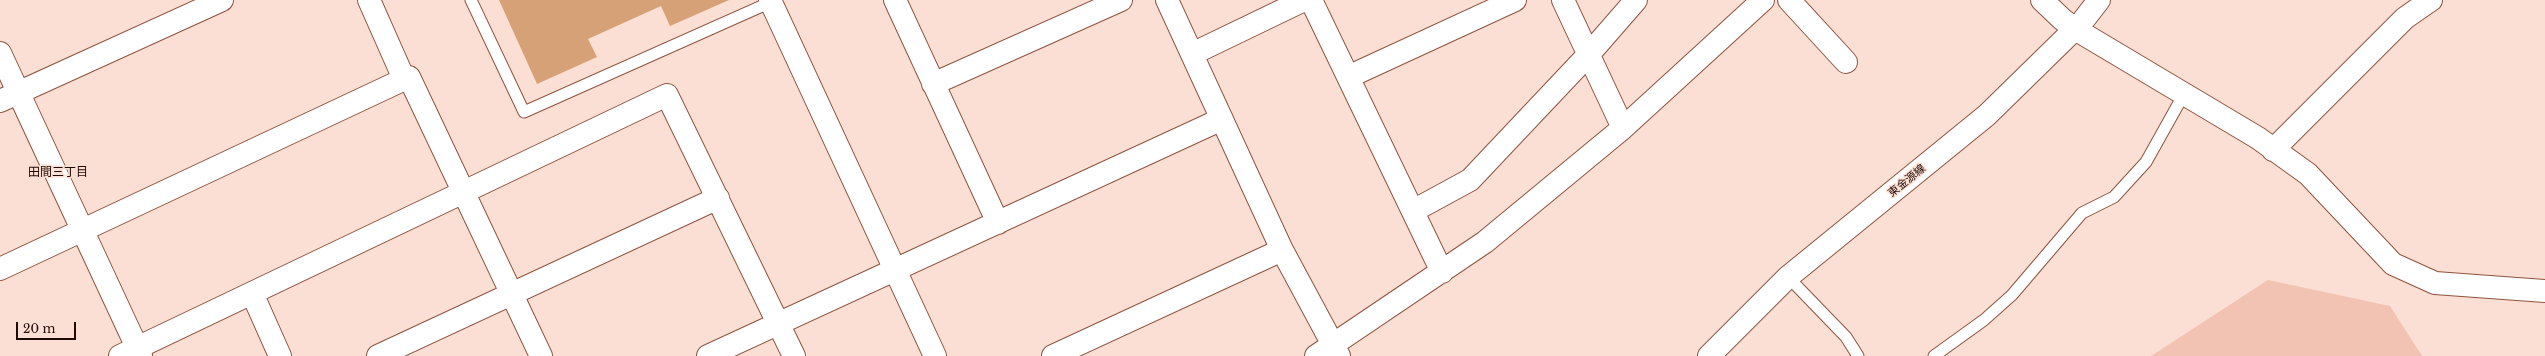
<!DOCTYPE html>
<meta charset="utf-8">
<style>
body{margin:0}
#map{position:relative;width:2545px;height:356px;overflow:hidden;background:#fbded4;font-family:"Libre Baskerville",serif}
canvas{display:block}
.scale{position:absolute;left:16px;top:322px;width:60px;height:18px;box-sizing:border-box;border:2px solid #1f0903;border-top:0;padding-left:5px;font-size:12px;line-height:14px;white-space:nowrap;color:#1f0903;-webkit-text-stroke:3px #fbded4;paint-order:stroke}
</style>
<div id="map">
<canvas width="2545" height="356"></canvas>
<div class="scale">20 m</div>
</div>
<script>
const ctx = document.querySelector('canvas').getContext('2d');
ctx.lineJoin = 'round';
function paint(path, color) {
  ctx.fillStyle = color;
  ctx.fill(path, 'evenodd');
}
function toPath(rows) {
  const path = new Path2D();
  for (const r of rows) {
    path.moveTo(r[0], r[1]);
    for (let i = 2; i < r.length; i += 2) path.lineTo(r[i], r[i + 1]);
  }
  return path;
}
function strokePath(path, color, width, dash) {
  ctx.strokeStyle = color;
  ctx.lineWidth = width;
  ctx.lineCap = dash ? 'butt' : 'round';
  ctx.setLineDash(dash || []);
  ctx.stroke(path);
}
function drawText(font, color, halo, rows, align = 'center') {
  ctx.font = font + ' "Libre Baskerville","Noto Sans JP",serif';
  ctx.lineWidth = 3;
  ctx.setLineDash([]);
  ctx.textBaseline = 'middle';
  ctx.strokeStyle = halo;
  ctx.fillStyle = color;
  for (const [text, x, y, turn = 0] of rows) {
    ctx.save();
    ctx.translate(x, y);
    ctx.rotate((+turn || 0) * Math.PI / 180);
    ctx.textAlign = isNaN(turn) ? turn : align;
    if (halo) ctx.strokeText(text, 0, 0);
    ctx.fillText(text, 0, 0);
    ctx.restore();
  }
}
const green = toPath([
 [2268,280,2390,306,2422,356,2151,356]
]);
const building = toPath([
 [499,0,729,0,670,26,661,6,588,39,597,57,537,84]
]);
const service = toPath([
 [471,0,524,112,771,2],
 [1788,277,1846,337,1858,356],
 [1934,356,1984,320,2012,295,2082,213,2114,197,2146,162,2184,94]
]);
const minor = toPath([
 [369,0,404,79],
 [770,0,935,356],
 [895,0,998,223],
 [1167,0,1282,250,1339,356],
 [1311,0,1442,272],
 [1563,0,1623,128],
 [1789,0,1846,62],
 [2075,29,2258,138,2308,174,2393,264,2435,283,2545,291],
 [0,53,141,356],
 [1192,54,1304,0],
 [1348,77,1515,0],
 [933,84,1121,0],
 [2273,150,2405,18,2431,0],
 [1413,211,1470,180,1589,54,1636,0],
 [0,269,409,77,541,356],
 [252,293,280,356],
 [120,356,667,95,794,356],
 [378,356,718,198],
 [708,356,1222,119],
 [1053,356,1282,250],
 [1316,356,1485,242,1623,128,1763,0]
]);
const tertiary = toPath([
 [2042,0,2062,19,2075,29],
 [0,101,222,0]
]);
const secondary = toPath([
 [1709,356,1788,277,1987,115,2082,22,2099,0]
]);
const streetNames = [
 ["東金源線",1907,181,-39]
];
const neighbourhoodNames = [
 ["田間三丁目",58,173]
];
paint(green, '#f2c3b2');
paint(building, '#d6a176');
strokePath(service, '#8f543f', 13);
strokePath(minor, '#8f543f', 24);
strokePath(tertiary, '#8f543f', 24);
strokePath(secondary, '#8f543f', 24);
strokePath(service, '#fff', 11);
strokePath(minor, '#fff', 22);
strokePath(tertiary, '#fff', 22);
strokePath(secondary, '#fff', 22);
drawText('11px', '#1f0903', '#fbded4', streetNames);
drawText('12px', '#1f0903', '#fbded4', neighbourhoodNames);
</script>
